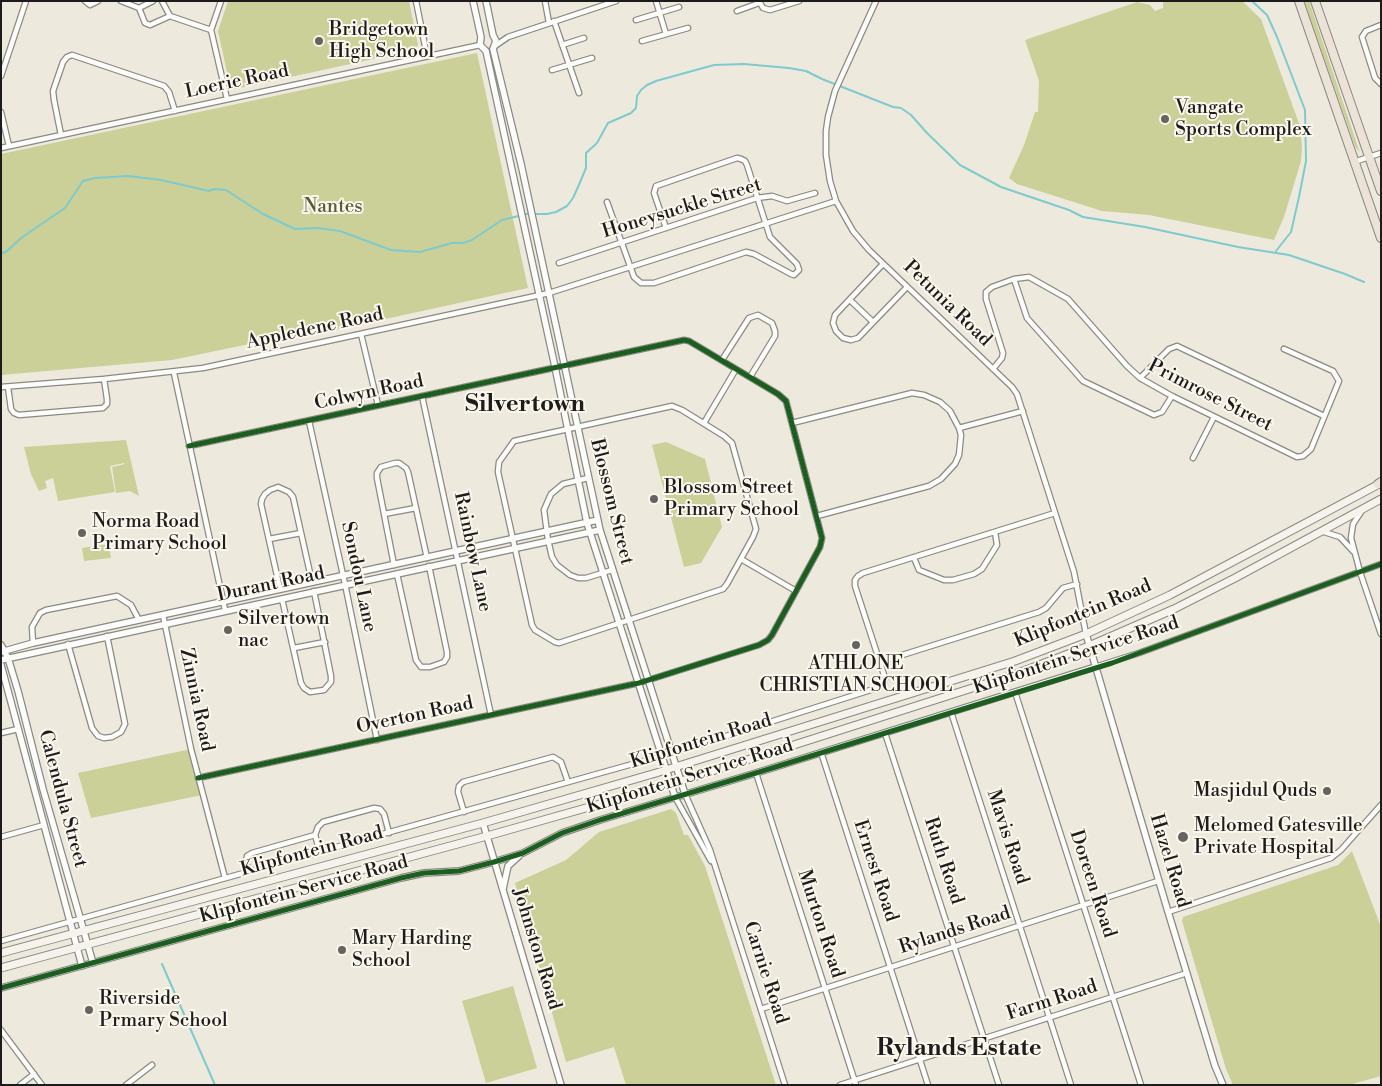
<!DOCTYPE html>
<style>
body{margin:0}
#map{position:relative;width:1382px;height:1086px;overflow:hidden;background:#edeadd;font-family:"Libre Bodoni",serif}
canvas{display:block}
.frame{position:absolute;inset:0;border:2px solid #1c1c1c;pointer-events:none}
</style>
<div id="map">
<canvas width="1382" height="1086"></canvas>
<div class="frame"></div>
</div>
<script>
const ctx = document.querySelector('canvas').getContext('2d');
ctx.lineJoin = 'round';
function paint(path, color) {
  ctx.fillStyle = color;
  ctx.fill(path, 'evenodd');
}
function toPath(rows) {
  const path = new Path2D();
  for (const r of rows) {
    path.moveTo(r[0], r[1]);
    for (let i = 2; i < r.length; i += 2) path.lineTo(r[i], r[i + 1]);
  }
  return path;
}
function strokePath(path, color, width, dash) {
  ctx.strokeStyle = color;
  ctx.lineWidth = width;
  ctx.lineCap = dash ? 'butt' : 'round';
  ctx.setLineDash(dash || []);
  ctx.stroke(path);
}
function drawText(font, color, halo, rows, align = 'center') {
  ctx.font = font + ' "Libre Bodoni",serif';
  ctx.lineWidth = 4;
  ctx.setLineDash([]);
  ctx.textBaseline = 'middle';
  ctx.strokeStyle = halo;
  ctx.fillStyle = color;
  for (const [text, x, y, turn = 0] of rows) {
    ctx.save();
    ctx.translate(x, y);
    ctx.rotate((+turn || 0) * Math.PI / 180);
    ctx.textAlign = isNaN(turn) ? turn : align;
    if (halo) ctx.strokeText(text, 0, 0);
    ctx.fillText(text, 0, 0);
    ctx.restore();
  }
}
const green = toPath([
 [228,1,409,1,418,45,415,50,235,89,230,86,218,31],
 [1163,1,1242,1,1261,19,1300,126,1302,147,1301,161,1284,217,1274,240,1149,215,1102,211,1017,184,1009,178,1024,145,1035,112,1038,112,1039,81,1025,40,1137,2,1150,5,1155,11,1163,8],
 [1304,1,1309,1,1360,153,1355,146],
 [477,53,528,288,339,329,264,341,172,360,1,375,1,154],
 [126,440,139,496,130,491,116,493,112,467,125,464,124,463,110,466,115,492,58,501,53,478,45,481,47,488,39,491,31,474,24,447],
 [666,442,705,459,722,527,701,563,684,567,652,445],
 [109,544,111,558,84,561,82,548],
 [191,749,202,795,91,818,78,773],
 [671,809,676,813,684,835,688,835,705,866,776,1085,626,1085,614,1047,566,1062,515,883,566,860,599,832],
 [1352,851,1381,927,1381,1076,1349,1085,1233,1085,1226,1069,1182,921,1183,917,1338,865],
 [513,986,537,1068,486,1083,462,1001]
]);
const stream = toPath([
 [1252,1,1267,15,1277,37,1305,110,1306,161,1299,197,1291,232,1276,251],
 [1,254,7,251,21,238,65,208,83,181,95,178,128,176,161,180,209,191,214,189,226,190,263,214,295,229,318,228,340,231,391,250,420,252,452,243,463,243,472,240,502,220,527,214,547,214,556,212,567,206,573,198,578,187,586,168,586,153,597,143,608,123,631,113,636,108,637,96,641,90,647,85,656,81,714,65,744,64,789,68,806,71,822,79,893,107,901,108,911,115,927,133,960,165,1001,187,1069,210,1083,217,1145,227,1238,247,1289,255,1345,274,1364,282],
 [162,964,215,1085]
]);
const minor = toPath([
 [85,1,90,5,98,1],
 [121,1,139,8,153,1],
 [162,1,170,16],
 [221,1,211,30,227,99],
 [416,1,427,56],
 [545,1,549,23],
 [656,1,666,34],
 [759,1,763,8,770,10,799,1],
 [876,1,835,91,828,117,826,131,826,155,830,181,836,201,853,231,869,250,1012,387,1017,394,1074,572,1086,634],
 [139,8,145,23,150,25,170,16,211,30],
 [737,11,759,3],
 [636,20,679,7],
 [554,21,579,93],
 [1381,25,1366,31,1362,37,1375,78,1381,84],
 [642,41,688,28],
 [562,45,584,38],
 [495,46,508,37,616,1],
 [552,70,592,58],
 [1,76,26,1],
 [1,112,9,146],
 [61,135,54,100,53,91,63,62,67,57,72,55,164,86,169,92,175,111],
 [1,148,480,45],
 [1354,162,1381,153],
 [607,202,634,277,641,283,654,283,746,252,754,254,791,274,794,275,799,270,797,264,770,237,747,165,745,161,741,159,737,158,656,186,654,193,666,228],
 [559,263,757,198,772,196,787,201,815,193],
 [883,264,835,315,833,323,836,331,843,338,851,340,858,338,907,287],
 [1014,279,1027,318,1083,381,1154,415,1162,412,1172,396],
 [850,300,873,322],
 [361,334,378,405],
 [722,360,749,318,758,315,772,323,775,331,775,336,750,377],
 [993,369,1002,358,1003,353,986,299,986,292,992,287,1014,279,1029,277,1068,299,1127,366,1140,378,1172,396,1297,457,1303,456,1311,449,1339,381,1333,371,1284,349],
 [174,373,225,610],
 [1140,378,1169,349,1177,346,1324,416],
 [1,387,104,379,203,368,531,297,549,293,836,201],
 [8,387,11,409,14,413,19,415,103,408,107,404,107,399,104,379],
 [422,396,491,715],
 [672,406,682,410,724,436,732,443,756,529,753,537,727,584,723,589,559,643,555,642,535,630,532,625,498,472,499,462,514,441,672,406],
 [309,421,345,584,377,740],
 [704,423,736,369],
 [792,423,912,393,924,395,940,402,950,411,959,428,961,435,959,455,955,464,941,479,929,486,817,516],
 [959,428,1023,411],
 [189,446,684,340,689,341,778,394,786,401,822,538,820,547,772,635,768,640,759,645,639,683,198,778],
 [1193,458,1214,417],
 [588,478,563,484,551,494,544,510,548,540,552,557,557,565,570,575,578,578,586,578,612,570],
 [1361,512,1353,524,1351,538,1360,572,1381,634],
 [384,514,416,508],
 [1321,531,1340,537,1353,551],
 [269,539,301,533],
 [914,558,919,570,944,580,953,580,974,574,982,569,997,545,995,532],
 [741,559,796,591],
 [394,565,377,478,377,473,381,467,395,463,399,463,406,468,408,472,427,558],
 [397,574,416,660,421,667,430,667,444,662,447,657,447,652,429,566],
 [280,589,261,504,262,499,265,494,270,490,278,487,289,492,293,497,312,582],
 [282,599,301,683,304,688,310,692,324,690,331,682,331,676,314,591],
 [163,615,191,749,225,878],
 [33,643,32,627,40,613,46,610,117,596,131,605,139,620],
 [68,644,92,728,98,736,104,738,112,737,121,732,125,724,107,636],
 [294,648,325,642],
 [880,662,1039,612,1046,608,1063,588,1077,584],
 [1095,667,1139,653,1381,564],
 [1015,692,1141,1085],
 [951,712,1071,1085],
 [1,733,18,729],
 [885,733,999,1085],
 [821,752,928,1085],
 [756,773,856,1085],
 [685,794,710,850,785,1085],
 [675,797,711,861],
 [464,812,458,792,459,786,463,782,553,757,561,762,568,782],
 [1,837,44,825],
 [320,852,315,835,318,827,323,822,374,808,380,809,384,814,389,833],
 [249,872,246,862,247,856,252,853,315,835],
 [1168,912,1331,858,1341,850,1381,805],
 [1,941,679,751,880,687,884,684,885,678,855,586,855,580,858,576,863,573,1055,513],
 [761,1009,1158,881],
 [1,1030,42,1085],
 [20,1085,34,1074],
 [126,1085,152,1065],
 [840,1085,1187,973]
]);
const tertiary = toPath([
 [473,1,481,37,480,45,486,51],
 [486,1,493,35,496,41,493,49],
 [493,49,521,164,600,530,685,794],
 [486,51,555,367,587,523,675,797],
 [1086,634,1166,905,1215,1066,1223,1085],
 [1,645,8,658,18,691,43,789,93,963],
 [1,652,33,643,598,520],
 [1,660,600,530],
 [1,665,82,966],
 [483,823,561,1085],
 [503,889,508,866,519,856],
 [1,988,401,878,424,873,459,871,494,862,523,853,562,833,600,820,756,773,1095,667]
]);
const secondary = toPath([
 [1,953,483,823,656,773,1015,661,1086,634,1170,595,1381,483],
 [1,968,487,836,681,781,1013,675,1089,646,1174,609,1235,578,1381,499]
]);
const trunk = toPath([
 [1299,1,1381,238],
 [1315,1,1381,191],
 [1378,484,1381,482]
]);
const cycleway = toPath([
 [189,446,684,340,689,341,778,394,786,401,822,538,820,547,772,635,768,640,759,645,639,683,198,778],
 [1,988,401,878,424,873,459,871,494,862,523,853,562,833,600,820,756,773,1112,663,1381,564]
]);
const markers = [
 [319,41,5,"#656460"],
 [1165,119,5,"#656460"],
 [654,499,5,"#656460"],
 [82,533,5,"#656460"],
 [228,630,5,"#656460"],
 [856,645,5,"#656460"],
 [1327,791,5,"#656460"],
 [1183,837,6,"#656460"],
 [342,950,5,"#656460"],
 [89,1010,5,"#656460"]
];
const poiNames = [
 ["Bridgetown",329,30],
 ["High School",329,52],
 ["Vangate",1175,108],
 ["Sports Complex",1175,130],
 ["Blossom Street",664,488],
 ["Primary School",664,510],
 ["Norma Road",92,522],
 ["Primary School",92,544],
 ["Silvertown",238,619],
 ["nac",238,641],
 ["ATHLONE",856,664,"center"],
 ["CHRISTIAN SCHOOL",856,686,"center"],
 ["Masjidul Quds",1317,791,"right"],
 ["Melomed Gatesville",1194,826],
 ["Private Hospital",1194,848],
 ["Mary Harding",352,939],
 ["School",352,961],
 ["Riverside",99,999],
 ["Prmary School",99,1021]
];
const streetNames = [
 ["Loerie Road",237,82,-12],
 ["Honeysuckle Street",682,209,-17],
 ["Petunia Road",947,304,44],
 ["Appledene Road",315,329,-12],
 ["Colwyn Road",369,393,-12],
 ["Primrose Street",1210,396,27],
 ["Blossom Street",611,502,76],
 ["Rainbow Lane",472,552,78],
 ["Sondou Lane",358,577,78],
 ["Durant Road",271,585,-12],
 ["Klipfontein Road",1083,614,-23],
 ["Klipfontein Service Road",1076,656,-18],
 ["Zinnia Road",196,700,78],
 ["Overton Road",415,716,-12],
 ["Klipfontein Road",701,742,-17],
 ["Klipfontein Service Road",690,777,-17],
 ["Calendula Street",62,799,75],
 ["Mavis Road",1007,837,72],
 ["Klipfontein Road",312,852,-15],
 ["Ruth Road",943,861,72],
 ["Hazel Road",1169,861,73],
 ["Ernest Road",875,871,72],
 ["Doreen Road",1092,884,72],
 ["Klipfontein Service Road",304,890,-15],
 ["Murton Road",820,924,72],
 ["Rylands Road",955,931,-18],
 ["Johnston Road",536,949,73],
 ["Carnie Road",765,973,72],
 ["Farm Road",1052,1001,-18]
];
const parkNames = [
 ["Nantes",333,207]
];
const districtNames = [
 ["Silvertown",525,405],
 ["Rylands Estate",959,1049]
];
paint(green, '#cad097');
strokePath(stream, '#7ecacd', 2);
strokePath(minor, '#8b8983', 7);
strokePath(tertiary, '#8b8983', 8);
strokePath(secondary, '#8b8983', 9);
strokePath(trunk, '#8b8983', 10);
strokePath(minor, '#fcfcfa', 4.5);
strokePath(tertiary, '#fcfcfa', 5.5);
strokePath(secondary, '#f6f2ec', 7);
strokePath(trunk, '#ebe3d8', 8);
strokePath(cycleway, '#1b5e20', 5);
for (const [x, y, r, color] of markers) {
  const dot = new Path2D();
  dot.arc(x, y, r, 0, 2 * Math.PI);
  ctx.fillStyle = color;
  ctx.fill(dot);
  strokePath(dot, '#fbf7ec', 2);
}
drawText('19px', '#1c1c1c', '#fbf7ec', poiNames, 'left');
drawText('19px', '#1c1c1c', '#fbf7ec', streetNames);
drawText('19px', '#565c36', '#fbf7ec', parkNames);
drawText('bold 24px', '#1c1c1c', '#fbf7ec', districtNames);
</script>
